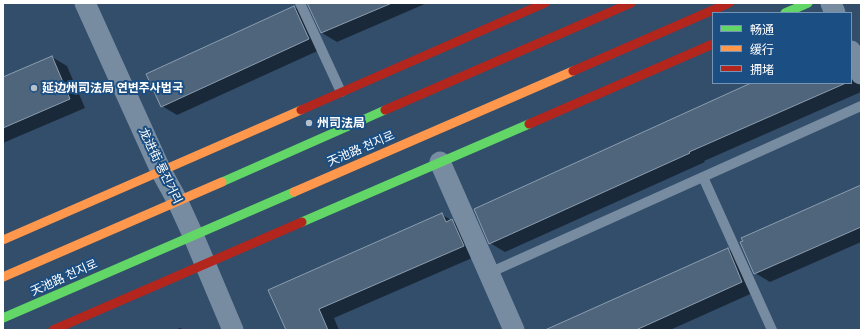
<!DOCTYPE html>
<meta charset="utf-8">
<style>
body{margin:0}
#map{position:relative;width:864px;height:333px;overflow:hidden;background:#324e6b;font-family:Cabin,"Noto Sans SC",sans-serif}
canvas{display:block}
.frame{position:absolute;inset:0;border:4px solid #fff;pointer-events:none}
.legend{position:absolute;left:712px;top:12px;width:140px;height:72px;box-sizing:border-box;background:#1b4e82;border:1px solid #7695b4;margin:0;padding:5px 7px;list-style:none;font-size:12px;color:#fff}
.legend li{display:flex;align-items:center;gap:8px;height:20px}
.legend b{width:20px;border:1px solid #7695b4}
</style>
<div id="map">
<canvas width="864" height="333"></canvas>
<div class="frame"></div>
<ul class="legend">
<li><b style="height:5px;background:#63d668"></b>畅通</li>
<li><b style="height:5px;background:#ff974d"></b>缓行</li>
<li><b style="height:5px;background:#b3261e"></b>拥堵</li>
</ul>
</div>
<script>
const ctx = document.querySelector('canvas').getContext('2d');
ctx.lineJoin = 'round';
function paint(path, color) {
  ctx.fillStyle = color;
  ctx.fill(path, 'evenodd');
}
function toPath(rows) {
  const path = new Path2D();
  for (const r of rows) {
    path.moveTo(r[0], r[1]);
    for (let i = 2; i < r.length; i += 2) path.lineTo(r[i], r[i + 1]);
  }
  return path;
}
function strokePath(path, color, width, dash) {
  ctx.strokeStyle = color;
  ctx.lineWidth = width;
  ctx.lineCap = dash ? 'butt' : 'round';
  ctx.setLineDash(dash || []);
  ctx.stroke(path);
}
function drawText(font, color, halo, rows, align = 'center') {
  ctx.font = font + ' Cabin,"Noto Sans SC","Noto Sans KR",sans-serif';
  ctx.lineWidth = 4;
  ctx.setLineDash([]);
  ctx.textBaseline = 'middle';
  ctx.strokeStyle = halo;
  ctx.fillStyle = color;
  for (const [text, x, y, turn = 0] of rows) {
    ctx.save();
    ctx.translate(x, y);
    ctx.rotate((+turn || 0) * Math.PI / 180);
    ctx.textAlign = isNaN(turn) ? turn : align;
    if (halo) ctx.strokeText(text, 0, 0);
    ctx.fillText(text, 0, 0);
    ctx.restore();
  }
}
const shadow = toPath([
 [308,3,427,3,337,42,322,33],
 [294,7,310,16,324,48,177,115,162,106],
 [52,57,67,66,85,108,3,143,3,78],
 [851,57,861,78,861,92,704,161,705,162,505,252,490,243,691,113,690,111,753,83,851,83],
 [861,186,861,242,770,282,755,273,744,241],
 [442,215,468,229,479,255,334,318,339,330,287,330],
 [728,249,743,258,757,291,670,330,547,330],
 [180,328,184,330,175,330]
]);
const building = toPath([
 [307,3,392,3,321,33,307,3],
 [294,6,309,39,161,107,146,74,294,6],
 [52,56,70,99,3,128,3,77,52,56],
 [751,83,846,83,689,152,690,153,489,244,474,209,751,83],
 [861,185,861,227,754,274,740,242,743,241,741,238,861,185],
 [442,213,446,222,452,219,464,246,319,309,328,330,286,330,268,290,442,213],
 [728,248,742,282,636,330,545,330,728,248]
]);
const lane = toPath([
 [300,3,341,92],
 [703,177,772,330],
 [489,273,861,106]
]);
const street = toPath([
 [85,3,161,171,177,200,193,235,233,330],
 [831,3,835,13],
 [851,51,861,74],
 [440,162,514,330]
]);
const fast = toPath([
 [785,13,808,3],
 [222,182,385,110],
 [302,222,529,124],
 [3,318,294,192]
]);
const slow = toPath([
 [294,192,573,71],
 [3,240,301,110],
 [3,277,222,182]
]);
const jam = toPath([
 [573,71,729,3],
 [301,110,545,3],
 [385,110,631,3],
 [529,124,713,44],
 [53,330,302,222]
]);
const markers = [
 [34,88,4,"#b7c1cb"],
 [309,123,4,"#b7c1cb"]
];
const poiNames = [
 ["延边州司法局 연변주사법국",42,88],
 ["州司法局",317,123]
];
const streetNames = [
 ["天池路 천지로",361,149,-23],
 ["龙进街 룡진거리",160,166,64],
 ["天池路 천지로",64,278,-24]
];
paint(shadow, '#0007');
paint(building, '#4e657c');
strokePath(building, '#8c9daf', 1);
strokePath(lane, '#788ca1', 10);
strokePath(street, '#788ca1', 21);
strokePath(fast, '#63d668', 9);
strokePath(slow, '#ff974d', 9);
strokePath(jam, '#b3261e', 9);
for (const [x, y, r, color] of markers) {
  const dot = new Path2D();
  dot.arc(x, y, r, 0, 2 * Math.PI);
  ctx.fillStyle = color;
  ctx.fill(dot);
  strokePath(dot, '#1b4e82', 1.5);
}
drawText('bold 12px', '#fff', '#1b4e82', poiNames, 'left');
drawText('12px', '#fff', '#1b4e82', streetNames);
</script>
